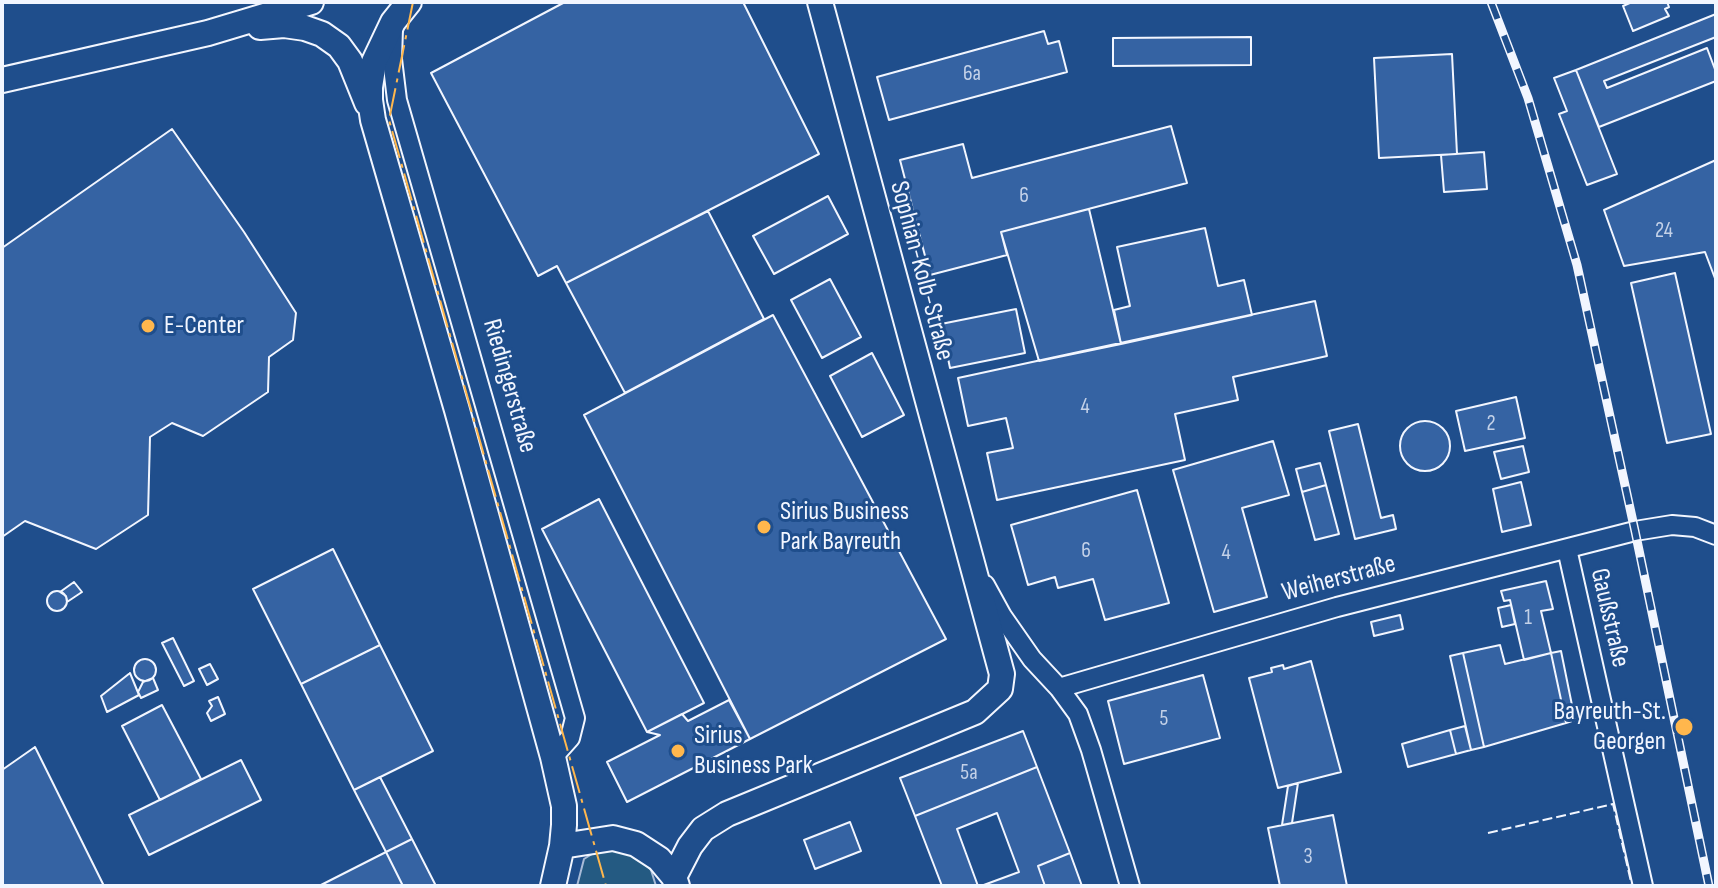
<!DOCTYPE html>
<meta charset="utf-8">
<style>
body{margin:0}
#map{position:relative;width:1718px;height:888px;overflow:hidden;background:#1f4e8c;font-family:"Sofia Sans Condensed",sans-serif}
canvas{display:block}
.frame{position:absolute;inset:0;border:4px solid #f2f6ff;pointer-events:none}
</style>
<div id="map">
<canvas width="1718" height="888"></canvas>
<div class="frame"></div>
</div>
<script>
const ctx = document.querySelector('canvas').getContext('2d');
ctx.lineJoin = 'round';
function paint(path, color) {
  ctx.fillStyle = color;
  ctx.fill(path, 'evenodd');
}
function toPath(rows) {
  const path = new Path2D();
  for (const r of rows) {
    if (r.length === 3) {
      path.moveTo(r[0] + r[2], r[1]);
      path.arc(r[0], r[1], r[2], 0, 2 * Math.PI);
      continue;
    }
    path.moveTo(r[0], r[1]);
    for (let i = 2; i < r.length; i += 2) path.lineTo(r[i], r[i + 1]);
  }
  return path;
}
function strokePath(path, color, width, dash) {
  ctx.strokeStyle = color;
  ctx.lineWidth = width;
  ctx.lineCap = dash ? 'butt' : 'round';
  ctx.setLineDash(dash || []);
  ctx.stroke(path);
}
function drawText(font, color, halo, rows, align = 'center') {
  ctx.font = font + ' "Sofia Sans Condensed",sans-serif';
  ctx.lineWidth = 6;
  ctx.setLineDash([]);
  ctx.textBaseline = 'middle';
  ctx.strokeStyle = halo;
  ctx.fillStyle = color;
  for (const [text, x, y, turn = 0] of rows) {
    ctx.save();
    ctx.translate(x, y);
    ctx.rotate((+turn || 0) * Math.PI / 180);
    ctx.textAlign = isNaN(turn) ? turn : align;
    if (halo) ctx.strokeText(text, 0, 0);
    ctx.fillText(text, 0, 0);
    ctx.restore();
  }
}
const green = toPath([
 [625,844,651,870,656,886,577,886,584,859,603,847,625,844]
]);
const building = toPath([
 [565,2,743,2,819,154,566,283,557,266,538,276,431,73,565,2],
 [1632,2,1667,2,1669,7,1665,9,1669,16,1633,31,1623,6,1632,2],
 [1716,14,1716,37,1604,81,1607,88,1707,48,1716,72,1716,81,1599,127,1576,70,1716,14],
 [1044,31,1048,44,1059,41,1067,72,889,120,877,77,1044,31],
 [1251,37,1251,65,1113,66,1113,38,1251,37],
 [1452,54,1457,154,1379,158,1374,58,1452,54],
 [1576,70,1617,174,1587,185,1559,114,1567,111,1554,78,1576,70],
 [1171,126,1187,183,1001,232,1007,255,930,275,900,160,963,144,972,178,1171,126],
 [172,129,244,232,296,313,293,340,269,357,268,392,203,436,172,423,150,437,148,515,96,549,25,521,2,537,2,248,172,129],
 [1484,152,1487,189,1444,192,1441,155,1484,152],
 [1716,160,1716,281,1705,252,1624,266,1604,210,1716,160],
 [828,196,848,234,774,274,753,236,828,196],
 [1089,209,1121,344,1039,361,1001,232,1089,209],
 [708,211,764,319,625,393,566,283,708,211],
 [1205,228,1218,286,1244,280,1252,315,1121,344,1114,310,1130,306,1117,247,1205,228],
 [1675,273,1711,434,1667,443,1631,283,1675,273],
 [830,279,861,337,822,358,791,300,830,279],
 [1315,301,1327,356,1233,377,1238,400,1175,414,1185,460,997,500,987,453,1013,448,1006,418,968,426,958,378,1315,301],
 [1016,309,1025,353,950,368,941,324,1016,309],
 [773,315,946,639,750,739,584,415,773,315],
 [872,353,904,415,862,437,830,376,872,353],
 [1516,397,1525,438,1465,451,1456,411,1516,397],
 [1425,446,25],
 [1358,424,1381,518,1393,515,1396,529,1355,539,1329,431,1358,424],
 [1273,441,1289,495,1242,508,1267,597,1214,612,1173,470,1273,441],
 [1523,446,1529,472,1501,479,1494,452,1523,446],
 [1320,463,1326,485,1302,492,1296,469,1320,463],
 [1521,482,1531,525,1502,532,1493,489,1521,482],
 [1326,485,1339,534,1315,540,1302,492,1326,485],
 [1137,490,1169,603,1105,620,1093,579,1058,588,1055,577,1028,585,1011,525,1137,490],
 [599,499,704,703,647,732,542,529,599,499],
 [333,549,380,645,301,684,253,589,333,549],
 [1546,581,1553,609,1541,611,1551,653,1524,660,1510,600,1504,601,1501,591,1546,581],
 [74,582,82,592,67,602,66,596,60,592,74,582],
 [57,601,10],
 [1511,605,1515,624,1502,627,1498,608,1511,605],
 [1400,615,1403,629,1374,636,1371,622,1400,615],
 [173,638,194,681,184,686,162,643,173,638],
 [380,645,433,751,354,790,301,684,380,645],
 [1500,645,1505,664,1551,653,1566,723,1484,747,1463,653,1500,645],
 [1561,651,1575,720,1566,723,1551,653,1561,651],
 [1463,653,1484,747,1471,750,1450,656,1463,653],
 [145,670,11],
 [1311,661,1341,772,1278,788,1249,678,1272,672,1271,668,1283,665,1284,669,1311,661],
 [210,664,218,679,207,685,199,669,210,664],
 [130,673,139,695,107,712,101,696,130,673],
 [1203,675,1220,738,1124,764,1108,701,1203,675],
 [153,678,158,690,141,698,138,692,143,682,153,678],
 [218,697,225,714,211,721,207,713,212,706,209,701,218,697],
 [729,700,750,739,627,802,607,762,660,735,647,732,682,714,688,721,729,700],
 [162,705,201,779,160,800,122,726,162,705],
 [1465,726,1471,750,1456,754,1450,730,1465,726],
 [1450,730,1456,754,1408,767,1402,744,1450,730],
 [1023,731,1037,767,915,816,900,778,1023,731],
 [35,747,104,886,2,886,2,770,35,747],
 [241,760,261,800,149,855,129,815,241,760],
 [1037,767,1070,853,1038,866,1045,886,981,886,1019,872,997,813,957,829,978,886,942,886,915,816,1037,767],
 [380,777,412,839,386,852,354,790,380,777],
 [1298,783,1292,823,1282,825,1288,786,1298,783],
 [1333,815,1347,886,1280,886,1268,828,1333,815],
 [850,822,861,851,815,869,804,840,850,822],
 [412,839,436,886,403,886,386,852,412,839],
 [386,852,403,886,319,886,386,852],
 [1070,853,1082,886,1045,886,1038,866,1070,853]
]);
const street = toPath([
 [393,29,392,59,397,100,575,718,570,738,553,757],
 [1567,549,1643,886],
 [985,585,1002,616,1032,659,1059,688,1078,714,1091,750,1130,886],
 [1059,688,1337,607,1635,531,1672,525,1695,527,1716,535]
]);
const secondary = toPath([
 [409,2,393,22,374,62,370,87,370,100,373,120,457,410,553,757,564,806,564,825,562,846,553,886],
 [260,27,284,25,305,28,322,34,339,46,350,61,367,103],
 [2,80,208,33,311,2],
 [562,846,613,838,636,844,659,859,674,877,677,886],
 [674,877,690,846,703,829,727,814,975,712,1000,689,1002,674,820,2]
]);
const rail = toPath([
 [1491,2,1528,98,1577,265,1635,531,1709,886]
]);
const fence = toPath([
 [1488,833,1613,804,1632,886]
]);
const power = toPath([
 [413,2,389,120,606,886]
]);
const markers = [
 [148,326,8,"#ffb74d"],
 [764,527,8,"#ffb74d"],
 [1684,727,10,"#ffb74d"],
 [678,751,8,"#ffb74d"]
];
const numberNames = [
 ["6a",972,74],
 ["6",1024,196],
 ["24",1664,231],
 ["4",1085,407],
 ["2",1491,424],
 ["6",1086,551],
 ["4",1226,553],
 ["1",1528,618],
 ["5",1164,719],
 ["5a",969,773],
 ["3",1308,857]
];
const streetNames = [
 ["Sophian-Kolb-Straße",921,271,75],
 ["Riedingerstraße",509,386,74],
 ["Weiherstraße",1339,579,-15],
 ["Gaußstraße",1609,618,77]
];
const poiNames = [
 ["E-Center",164,326],
 ["Sirius Business",780,512],
 ["Park Bayreuth",780,542],
 ["Bayreuth-St.",1666,712,"right"],
 ["Georgen",1666,742,"right"],
 ["Sirius",694,736],
 ["Business Park",694,766]
];
paint(green, '#245a82');
strokePath(green, '#a8bbd7', 2);
paint(building, '#3563a3');
strokePath(building, '#f2f6ff', 2);
strokePath(street, '#f2f6ff', 22);
strokePath(secondary, '#f2f6ff', 28);
strokePath(street, '#1f4e8c', 18);
strokePath(secondary, '#1f4e8c', 24);
strokePath(rail, '#f2f6ff', 9);
strokePath(rail, '#1f4e8c', 6, [18]);
strokePath(fence, '#f2f6ff', 2, [10, 4]);
strokePath(power, '#ffb74d', 2, [28, 6, 4, 6]);
for (const [x, y, r, color] of markers) {
  const dot = new Path2D();
  dot.arc(x, y, r, 0, 2 * Math.PI);
  ctx.fillStyle = color;
  ctx.fill(dot);
  strokePath(dot, '#1f4e8c', 3);
}
drawText('22px', '#c3d1e8', null, numberNames);
drawText('26px', '#f2f6ff', '#1f4e8c', streetNames);
drawText('26px', '#f2f6ff', '#1f4e8c', poiNames, 'left');
</script>
